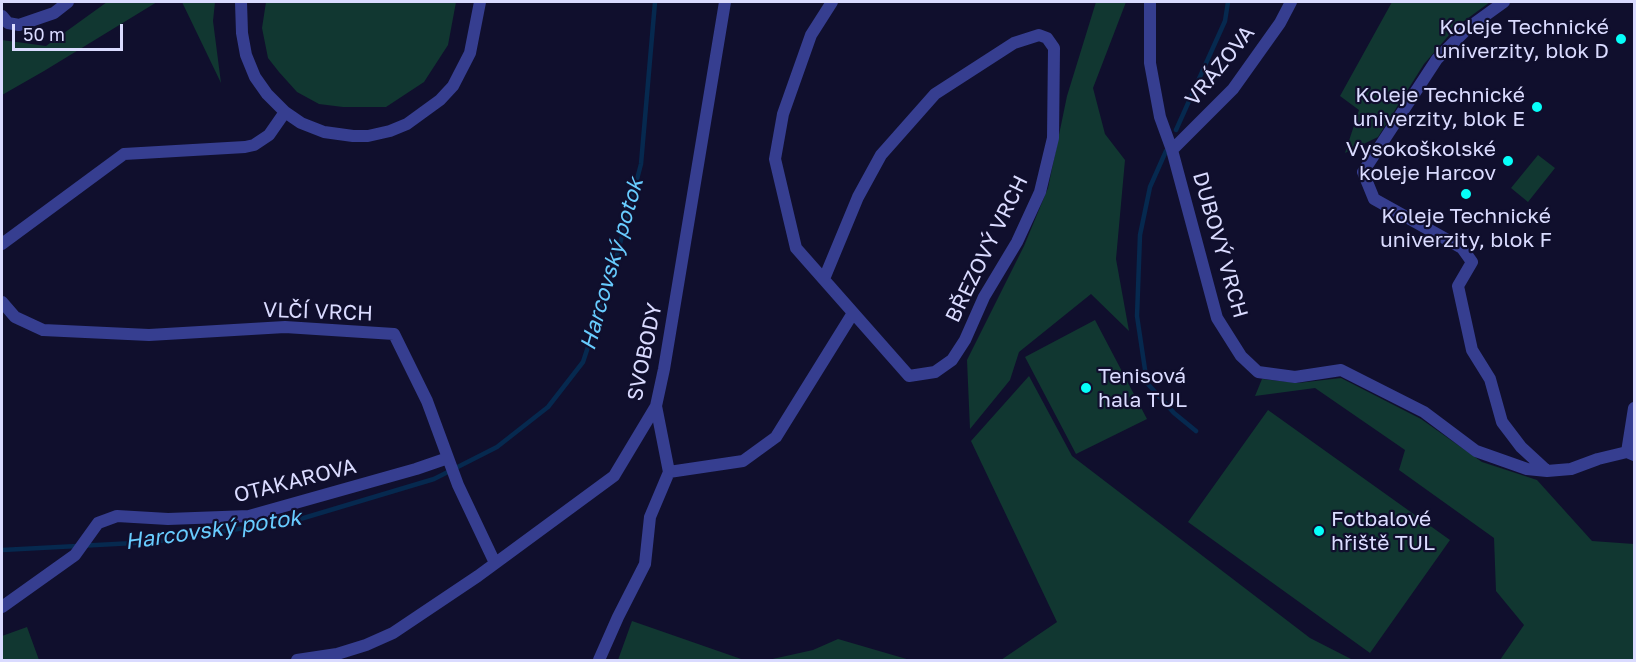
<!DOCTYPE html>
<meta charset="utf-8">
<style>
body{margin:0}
#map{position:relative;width:1636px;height:662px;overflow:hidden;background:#100f2d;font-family:"Golos Text",sans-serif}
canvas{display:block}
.frame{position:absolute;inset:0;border:3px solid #dadbff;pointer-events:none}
.scale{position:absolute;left:12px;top:24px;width:111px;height:27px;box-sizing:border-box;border:3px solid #dadbff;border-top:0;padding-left:8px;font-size:18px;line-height:21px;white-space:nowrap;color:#dadbff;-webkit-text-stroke:4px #100f2d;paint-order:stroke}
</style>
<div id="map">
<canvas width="1636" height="662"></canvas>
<div class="frame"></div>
<div class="scale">50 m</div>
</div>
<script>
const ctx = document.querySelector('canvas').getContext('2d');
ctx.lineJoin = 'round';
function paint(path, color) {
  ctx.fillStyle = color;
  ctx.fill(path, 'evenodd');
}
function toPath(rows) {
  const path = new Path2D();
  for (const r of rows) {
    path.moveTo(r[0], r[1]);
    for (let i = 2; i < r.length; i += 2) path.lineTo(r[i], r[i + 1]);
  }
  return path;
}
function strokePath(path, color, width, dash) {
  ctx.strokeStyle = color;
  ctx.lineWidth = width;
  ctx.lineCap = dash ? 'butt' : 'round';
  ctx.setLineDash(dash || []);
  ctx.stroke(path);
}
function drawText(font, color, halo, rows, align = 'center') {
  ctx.font = font + ' "Golos Text",sans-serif';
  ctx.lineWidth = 4.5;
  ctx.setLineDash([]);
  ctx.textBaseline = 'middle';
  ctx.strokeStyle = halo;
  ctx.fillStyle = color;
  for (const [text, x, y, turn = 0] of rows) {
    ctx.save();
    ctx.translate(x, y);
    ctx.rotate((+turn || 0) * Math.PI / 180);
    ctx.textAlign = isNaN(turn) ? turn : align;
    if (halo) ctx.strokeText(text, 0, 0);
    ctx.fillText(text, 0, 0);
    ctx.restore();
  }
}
const green = toPath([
 [107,2,157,2,44,71,2,95,2,40,46,46],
 [182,2,215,2,213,21,221,83],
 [266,2,456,2,448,45,424,82,386,107,343,107,319,104,297,92,279,72,268,58,262,28],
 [1096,2,1126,2,1093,88,1105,134,1125,160,1116,259,1129,331,1091,294,1019,352,1010,380,970,429,967,360,1024,246,1048,188,1067,96],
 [1392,2,1490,2,1456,27,1424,64,1378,137,1345,153,1359,110,1340,96],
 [1538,155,1555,168,1528,202,1511,188],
 [1095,320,1147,419,1076,454,1025,357],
 [1029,376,1072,456,1310,638,1353,660,1001,660,1057,622,971,441],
 [1341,378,1421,419,1482,462,1537,480,1592,541,1634,544,1634,660,1500,660,1524,625,1496,591,1494,538,1399,470,1405,450,1315,388,1255,396,1262,379,1298,383],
 [1268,410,1450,540,1370,653,1188,522],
 [632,621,744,660,618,660],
 [27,627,39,660,2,660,2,636],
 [838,639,910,660,768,660,813,650]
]);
const stream = toPath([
 [1176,130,1225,21,1228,2],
 [1166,151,1150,187,1140,235,1137,316,1147,383,1174,413,1196,431],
 [2,550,153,542,297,520,434,479,497,447,548,407,583,362,612,274,641,164,655,2]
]);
const minor = toPath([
 [241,2,242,33,246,55,255,77,267,94,285,112,301,123,324,132,353,136,368,136,390,131,407,124,440,100,453,86,470,53,480,2],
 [1150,2,1150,63,1160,117,1172,150,1217,318,1241,356,1258,372,1295,377,1341,370,1424,412,1476,451,1527,469,1547,471,1571,469,1598,459,1627,452,1634,455],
 [1504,2,1468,28,1437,59,1363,172,1374,199,1462,248,1472,262,1458,286,1472,350,1490,379,1502,422,1521,447,1547,471],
 [2,16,8,23,19,25,54,13,68,2],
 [1172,150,1233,89,1280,23,1291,2],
 [2,244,124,154,245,147,254,145,269,135,285,112],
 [824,279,858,197,881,155,935,94,1014,43,1039,35,1047,38,1054,48,1053,138,1040,192,1017,242,984,297,965,340,952,360,935,372,909,376,796,248,775,159,783,114,811,35,832,2],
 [2,302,15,317,43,330,149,335,285,327,394,334,427,401,458,485,495,563],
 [1627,452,1634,408],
 [669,472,743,461,776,437,853,313],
 [2,607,75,555,98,523,117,516,168,519,249,516,416,469,448,458],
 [297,660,337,654,366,645,393,633,478,576,614,476,656,406,664,369,725,2],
 [599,660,618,617,645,564,650,517,669,472,656,406]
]);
const markers = [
 [1621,39,6,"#06fff9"],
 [1537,107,6,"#06fff9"],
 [1508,161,6,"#06fff9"],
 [1466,194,6,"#06fff9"],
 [1086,388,6,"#06fff9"],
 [1319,531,6,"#06fff9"]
];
const poiNames = [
 ["Koleje Technické",1609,27],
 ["univerzity, blok D",1609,51],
 ["Koleje Technické",1525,95],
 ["univerzity, blok E",1525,119],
 ["Vysokoškolské",1496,149],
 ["koleje Harcov",1496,173],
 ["Koleje Technické",1466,216,"center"],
 ["univerzity, blok F",1466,240,"center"],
 ["Tenisová",1098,376,"left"],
 ["hala TUL",1098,400,"left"],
 ["Fotbalové",1331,519,"left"],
 ["hřiště TUL",1331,543,"left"]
];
const streetNames = [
 ["VRÁZOVA",1220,66,-51],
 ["DUBOVÝ VRCH",1220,245,74],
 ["BŘEZOVÝ VRCH",987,249,-64],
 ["VLČÍ VRCH",318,312,2],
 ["SVOBODY",645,352,-78],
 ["OTAKAROVA",295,481,-14]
];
const waterNames = [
 ["Harcovský potok",612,264,-74],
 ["Harcovský potok",213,530,-8]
];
paint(green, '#113731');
strokePath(stream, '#06294f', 4.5);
strokePath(minor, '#363e90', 12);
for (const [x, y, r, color] of markers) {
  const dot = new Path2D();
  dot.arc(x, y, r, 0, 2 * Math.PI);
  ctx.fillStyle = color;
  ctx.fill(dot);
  strokePath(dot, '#100f2d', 2);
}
drawText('21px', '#dadbff', '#100f2d', poiNames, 'right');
drawText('21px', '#dadbff', '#100f2d', streetNames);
drawText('italic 22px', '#68ccff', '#100f2d', waterNames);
</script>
